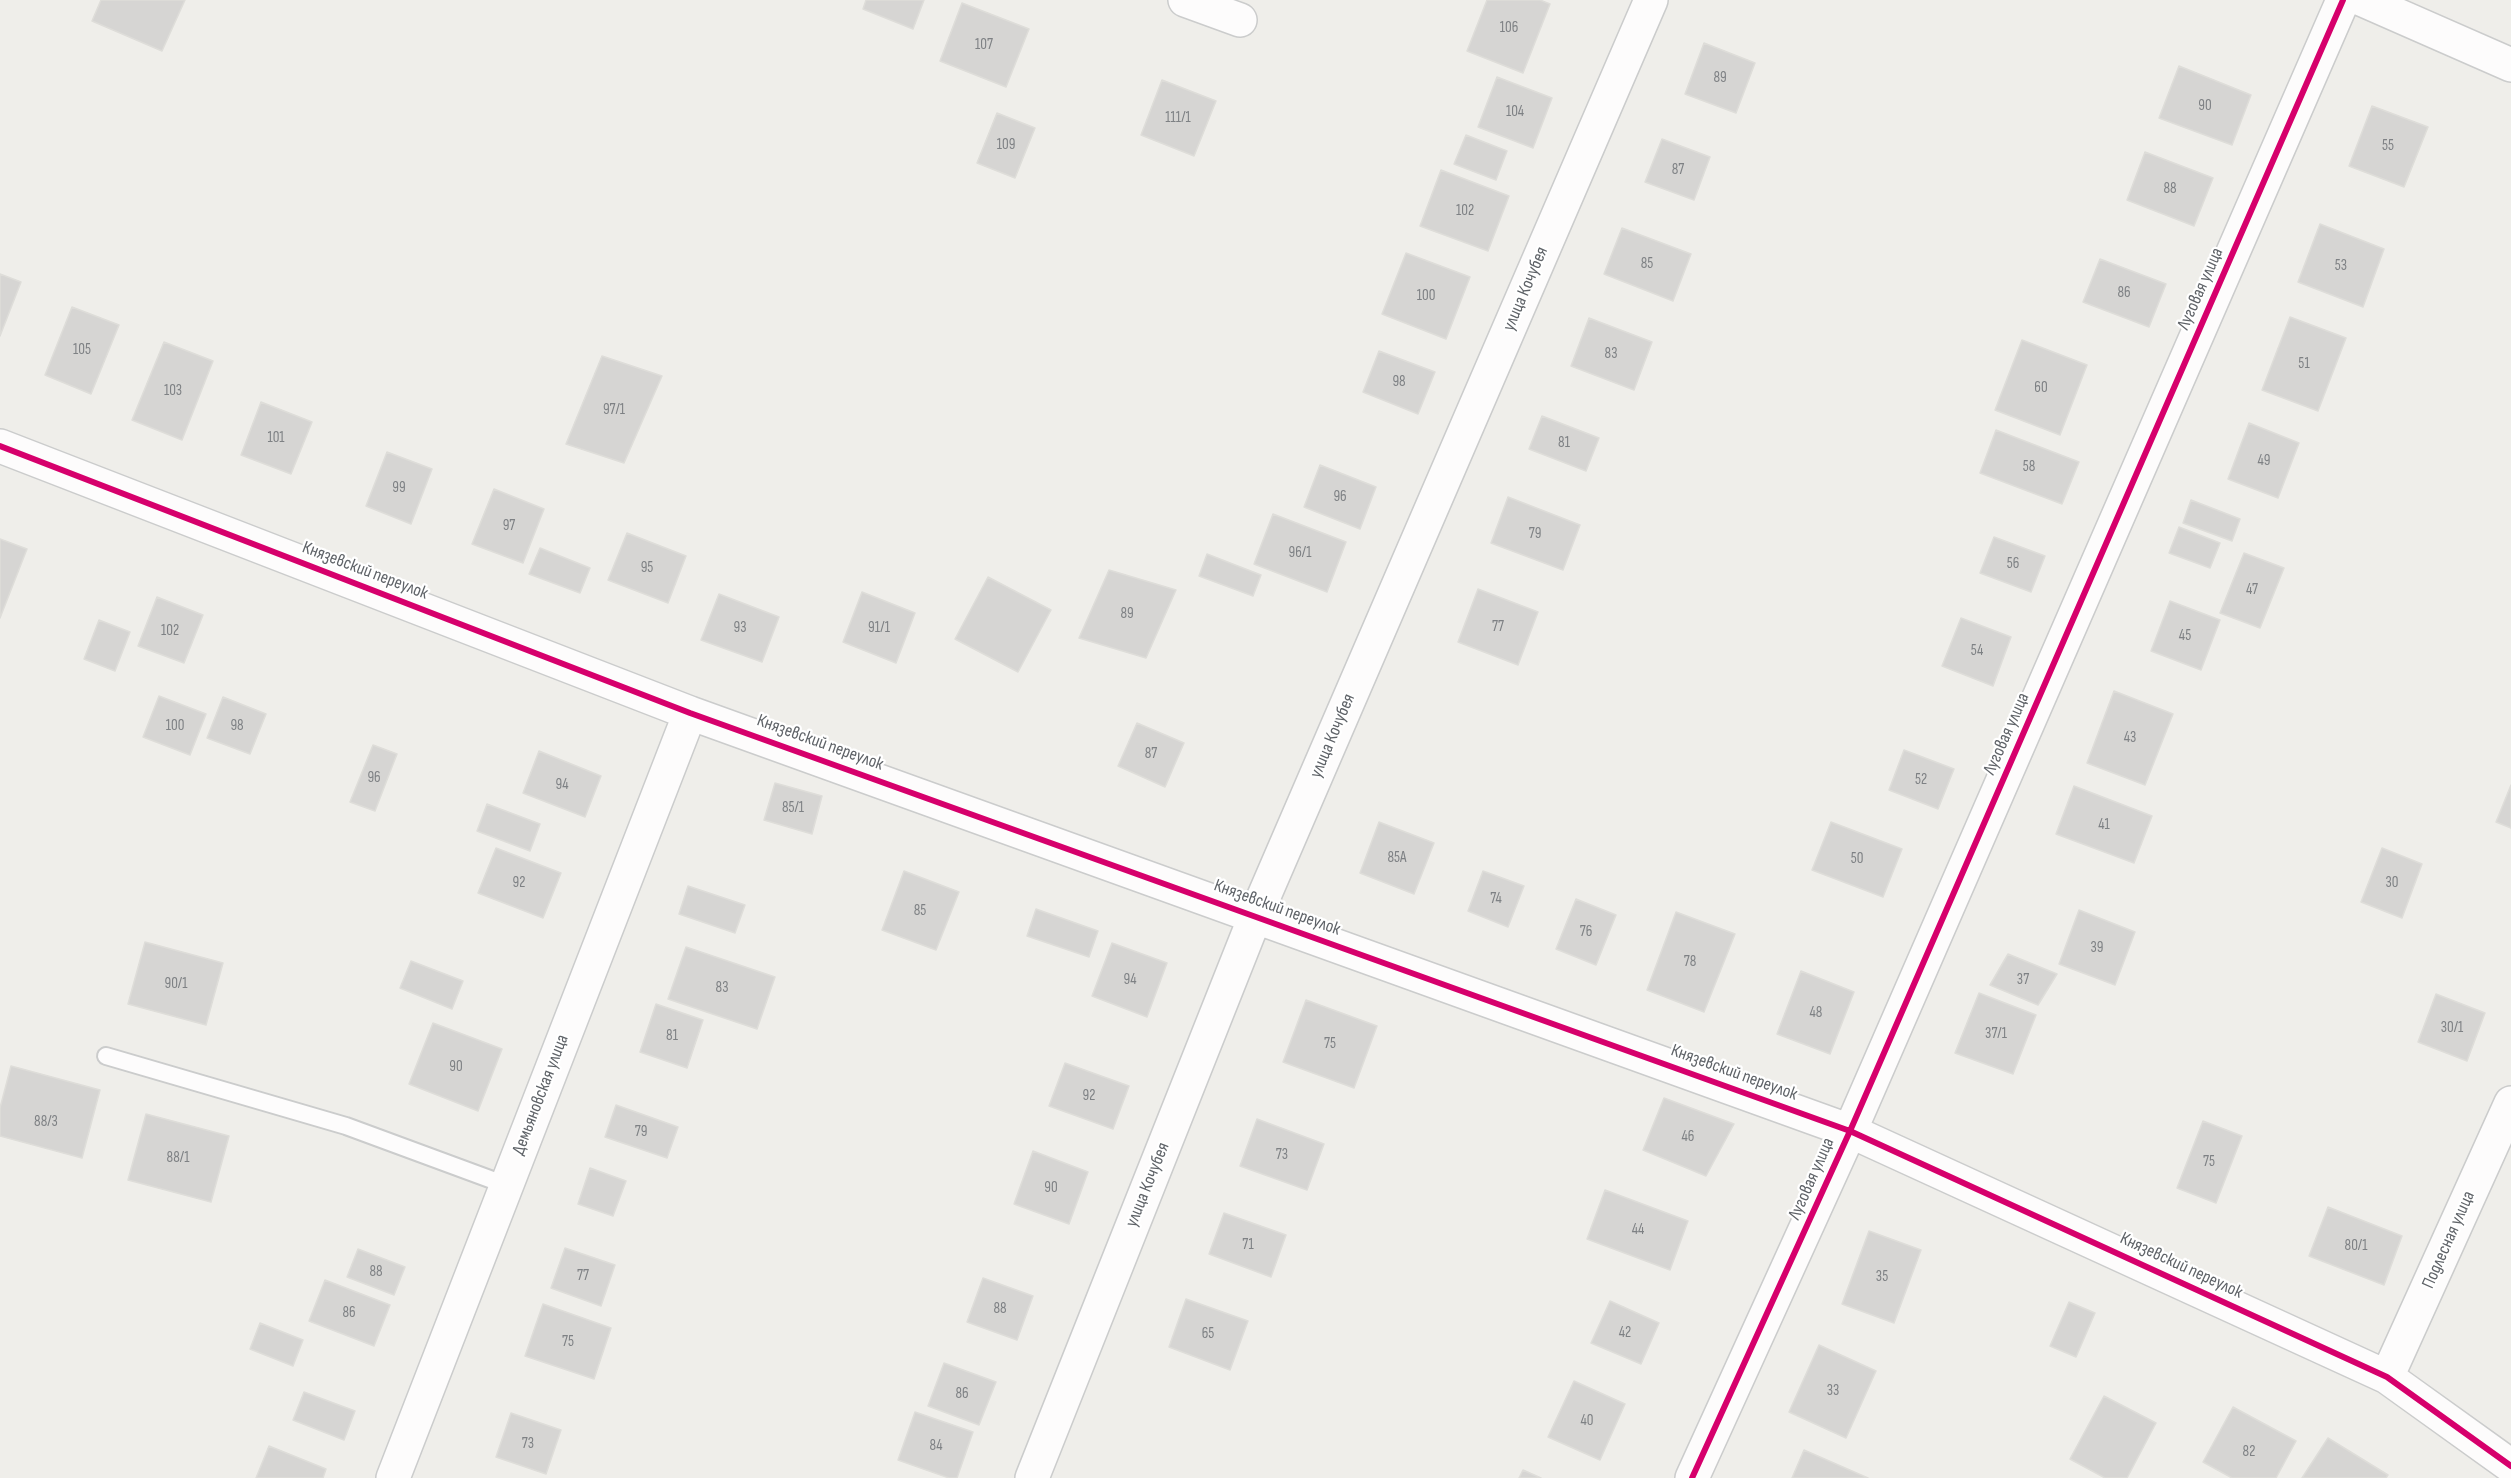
<!DOCTYPE html>
<meta charset="utf-8">
<style>
body{margin:0}
canvas{display:block;background:#efeeea}
</style>
<canvas width="2511" height="1478"></canvas>
<script>
const ctx = document.querySelector('canvas').getContext('2d');
ctx.lineJoin = 'round';
function paint(path, color) {
  ctx.fillStyle = color;
  ctx.fill(path, 'evenodd');
}
function toPath(rows) {
  const path = new Path2D();
  for (const r of rows) {
    path.moveTo(r[0], r[1]);
    for (let i = 2; i < r.length; i += 2) path.lineTo(r[i], r[i + 1]);
  }
  return path;
}
function strokePath(path, color, width, dash) {
  ctx.strokeStyle = color;
  ctx.lineWidth = width;
  ctx.lineCap = dash ? 'butt' : 'round';
  ctx.setLineDash(dash || []);
  ctx.stroke(path);
}
function drawText(font, color, halo, rows, align = 'center') {
  ctx.font = font + ' "Sofia Sans Condensed",sans-serif';
  ctx.lineWidth = 4.5;
  ctx.setLineDash([]);
  ctx.textBaseline = 'middle';
  ctx.strokeStyle = halo;
  ctx.fillStyle = color;
  for (const [text, x, y, turn = 0] of rows) {
    ctx.save();
    ctx.translate(x, y);
    ctx.rotate((+turn || 0) * Math.PI / 180);
    ctx.textAlign = isNaN(turn) ? turn : align;
    if (halo) ctx.strokeText(text, 0, 0);
    ctx.fillText(text, 0, 0);
    ctx.restore();
  }
}
const building = toPath([
 [101,0,185,0,162,51,92,21,101,0],
 [866,0,924,0,913,29,863,9,866,0],
 [1487,0,1540,0,1550,4,1523,73,1467,51,1487,0],
 [962,3,1029,29,1006,87,940,61,962,3],
 [1704,43,1755,63,1736,113,1685,94,1704,43],
 [2179,66,2251,95,2232,145,2159,118,2179,66],
 [1497,77,1552,98,1533,148,1478,127,1497,77],
 [1162,80,1216,101,1194,156,1141,135,1162,80],
 [2372,106,2428,127,2404,187,2349,166,2372,106],
 [997,113,1035,128,1015,178,977,163,997,113],
 [1466,135,1507,151,1496,180,1454,164,1466,135],
 [1662,139,1710,157,1694,200,1645,182,1662,139],
 [2145,152,2213,178,2194,226,2127,200,2145,152],
 [1441,170,1509,196,1488,251,1420,226,1441,170],
 [2320,224,2384,249,2363,307,2298,282,2320,224],
 [1622,228,1691,254,1673,301,1604,274,1622,228],
 [1406,253,1470,277,1446,339,1382,314,1406,253],
 [2100,259,2166,284,2149,327,2083,302,2100,259],
 [0,274,21,282,0,336,0,274],
 [72,307,119,325,91,394,45,375,72,307],
 [2290,317,2346,338,2318,411,2262,390,2290,317],
 [1589,318,1652,342,1634,390,1571,366,1589,318],
 [2022,340,2087,365,2060,435,1995,410,2022,340],
 [164,342,213,361,182,440,132,420,164,342],
 [1379,351,1435,372,1418,414,1363,392,1379,351],
 [602,356,662,376,624,463,566,444,602,356],
 [261,402,312,422,291,474,241,455,261,402],
 [1542,416,1599,438,1586,471,1529,449,1542,416],
 [2249,423,2299,443,2278,498,2228,479,2249,423],
 [1996,430,2079,462,2062,504,1980,473,1996,430],
 [387,452,432,469,411,524,366,506,387,452],
 [1320,465,1376,487,1360,529,1304,507,1320,465],
 [494,489,544,509,523,563,472,544,494,489],
 [1508,497,1580,525,1563,570,1491,543,1508,497],
 [2191,500,2240,519,2232,541,2183,523,2191,500],
 [1273,514,1346,542,1327,592,1254,564,1273,514],
 [2179,527,2220,543,2210,568,2169,553,2179,527],
 [627,533,686,556,668,603,608,580,627,533],
 [1994,537,2045,556,2031,592,1980,573,1994,537],
 [0,539,27,549,0,618,0,539],
 [540,548,590,568,580,593,529,574,540,548],
 [2244,553,2284,568,2260,628,2220,613,2244,553],
 [1207,554,1261,575,1253,596,1199,576,1207,554],
 [1109,570,1176,590,1146,658,1079,638,1109,570],
 [988,577,1051,610,1018,672,955,639,988,577],
 [1478,589,1538,612,1518,665,1458,642,1478,589],
 [862,592,915,613,896,663,843,642,862,592],
 [719,594,779,617,762,662,701,640,719,594],
 [157,597,203,615,184,663,138,646,157,597],
 [2170,601,2220,620,2201,670,2151,651,2170,601],
 [1961,618,2011,637,1993,686,1942,666,1961,618],
 [99,620,130,632,115,671,84,659,99,620],
 [2114,691,2173,714,2145,785,2087,763,2114,691],
 [159,696,206,714,190,755,143,737,159,696],
 [223,697,266,714,250,754,207,738,223,697],
 [1137,723,1184,743,1165,787,1118,766,1137,723],
 [373,745,397,754,375,811,350,802,373,745],
 [1904,750,1954,769,1938,809,1889,790,1904,750],
 [539,751,601,776,585,817,523,793,539,751],
 [775,783,822,796,812,834,764,820,775,783],
 [2511,785,2511,828,2496,822,2511,785],
 [2074,786,2152,816,2134,863,2056,834,2074,786],
 [487,804,540,824,530,851,477,831,487,804],
 [1379,822,1434,843,1414,894,1360,873,1379,822],
 [1831,822,1902,849,1883,897,1812,870,1831,822],
 [496,848,561,873,543,918,478,893,496,848],
 [2382,848,2422,864,2402,918,2361,902,2382,848],
 [904,871,959,892,936,950,882,930,904,871],
 [1483,871,1524,886,1508,927,1468,911,1483,871],
 [688,886,745,905,735,933,679,914,688,886],
 [1576,899,1616,915,1596,965,1556,949,1576,899],
 [1036,909,1098,931,1089,957,1027,936,1036,909],
 [2079,910,2135,932,2115,985,2059,964,2079,910],
 [1676,912,1735,934,1704,1012,1647,990,1676,912],
 [145,942,223,963,206,1025,128,1004,145,942],
 [1112,943,1167,963,1147,1017,1092,996,1112,943],
 [686,947,775,977,757,1029,668,999,686,947],
 [2008,954,2057,974,2038,1005,1990,985,2008,954],
 [411,961,463,981,452,1009,400,988,411,961],
 [1801,971,1854,992,1830,1054,1777,1034,1801,971],
 [1979,993,2036,1015,2013,1074,1955,1053,1979,993],
 [2436,994,2485,1013,2467,1061,2418,1042,2436,994],
 [1306,1000,1377,1026,1354,1088,1283,1062,1306,1000],
 [656,1004,703,1020,687,1068,640,1052,656,1004],
 [433,1023,502,1049,478,1111,409,1084,433,1023],
 [1065,1063,1129,1086,1113,1129,1049,1106,1065,1063],
 [11,1066,100,1090,82,1158,0,1136,0,1108,11,1066],
 [1664,1098,1734,1124,1706,1176,1643,1150,1664,1098],
 [616,1105,678,1127,667,1158,605,1137,616,1105],
 [146,1114,229,1136,211,1202,128,1180,146,1114],
 [1257,1119,1324,1144,1307,1190,1240,1166,1257,1119],
 [2203,1121,2242,1136,2216,1203,2177,1188,2203,1121],
 [1033,1151,1088,1172,1069,1224,1014,1204,1033,1151],
 [590,1168,626,1181,613,1216,578,1204,590,1168],
 [1605,1190,1688,1221,1670,1270,1587,1239,1605,1190],
 [2328,1207,2402,1236,2384,1285,2309,1256,2328,1207],
 [1224,1213,1286,1235,1271,1277,1209,1254,1224,1213],
 [1869,1231,1921,1250,1894,1323,1842,1304,1869,1231],
 [565,1248,615,1265,601,1306,551,1288,565,1248],
 [358,1249,405,1267,394,1295,347,1277,358,1249],
 [983,1278,1033,1296,1017,1340,967,1322,983,1278],
 [325,1280,390,1305,374,1346,309,1321,325,1280],
 [1186,1299,1248,1321,1230,1370,1169,1347,1186,1299],
 [1610,1301,1659,1323,1641,1364,1591,1343,1610,1301],
 [2069,1302,2095,1313,2076,1357,2050,1346,2069,1302],
 [543,1304,611,1328,594,1379,525,1356,543,1304],
 [260,1323,303,1340,293,1366,250,1349,260,1323],
 [1819,1345,1876,1371,1846,1438,1789,1412,1819,1345],
 [944,1363,996,1382,979,1425,928,1406,944,1363],
 [1574,1381,1625,1404,1600,1460,1548,1437,1574,1381],
 [304,1392,355,1411,344,1440,293,1420,304,1392],
 [2104,1396,2156,1423,2127,1478,2105,1478,2070,1459,2104,1396],
 [2233,1407,2296,1441,2276,1478,2232,1478,2203,1462,2233,1407],
 [915,1412,973,1432,957,1478,949,1478,898,1460,915,1412],
 [511,1413,561,1430,546,1474,496,1457,511,1413],
 [2328,1438,2388,1475,2386,1478,2302,1478,2328,1438],
 [269,1446,326,1469,323,1478,256,1478,269,1446],
 [1804,1450,1868,1478,1792,1478,1804,1450],
 [1523,1470,1541,1478,1519,1478,1523,1470]
]);
const lane = toPath([
 [106,1056,346,1126,506,1185]
]);
const street = toPath([
 [1185,0,1240,20],
 [2363,0,2511,65],
 [0,446,690,713,1850,1131,2387,1377,2511,1466],
 [2387,1377,2511,1103],
 [393,1478,690,713],
 [1032,1478,1255,917,1651,0],
 [1692,1478,1850,1131,2343,0]
]);
const cycleway = toPath([
 [0,446,690,713,1850,1131,2387,1377,2511,1466],
 [1692,1478,1850,1131,2343,0]
]);
const numberNames = [
 ["106",1509,28],
 ["107",984,45],
 ["89",1720,78],
 ["90",2205,106],
 ["104",1515,112],
 ["111/1",1178,118],
 ["109",1006,145],
 ["55",2388,146],
 ["87",1678,170],
 ["88",2170,189],
 ["102",1465,211],
 ["85",1647,264],
 ["53",2341,266],
 ["86",2124,293],
 ["100",1426,296],
 ["105",82,350],
 ["83",1611,354],
 ["51",2304,364],
 ["98",1399,382],
 ["60",2041,388],
 ["103",173,391],
 ["97/1",614,410],
 ["101",276,438],
 ["81",1564,443],
 ["49",2264,461],
 ["58",2029,467],
 ["99",399,488],
 ["96",1340,497],
 ["97",509,526],
 ["79",1535,534],
 ["96/1",1300,553],
 ["56",2013,564],
 ["95",647,568],
 ["47",2252,590],
 ["89",1127,614],
 ["77",1498,627],
 ["93",740,628],
 ["91/1",879,628],
 ["102",170,631],
 ["45",2185,636],
 ["54",1977,651],
 ["100",175,726],
 ["98",237,726],
 ["43",2130,738],
 ["87",1151,754],
 ["96",374,778],
 ["52",1921,780],
 ["94",562,785],
 ["85/1",793,808],
 ["41",2104,825],
 ["85А",1397,858],
 ["50",1857,859],
 ["92",519,883],
 ["30",2392,883],
 ["74",1496,899],
 ["85",920,911],
 ["76",1586,932],
 ["39",2097,948],
 ["78",1690,962],
 ["94",1130,980],
 ["37",2023,980],
 ["90/1",176,984],
 ["83",722,988],
 ["48",1816,1013],
 ["30/1",2452,1028],
 ["37/1",1996,1034],
 ["81",672,1036],
 ["75",1330,1044],
 ["90",456,1067],
 ["92",1089,1096],
 ["88/3",46,1122],
 ["79",641,1132],
 ["46",1688,1137],
 ["73",1282,1155],
 ["88/1",178,1158],
 ["75",2209,1162],
 ["90",1051,1188],
 ["44",1638,1230],
 ["71",1248,1245],
 ["80/1",2356,1246],
 ["88",376,1272],
 ["77",583,1276],
 ["35",1882,1277],
 ["88",1000,1309],
 ["86",349,1313],
 ["42",1625,1333],
 ["65",1208,1334],
 ["75",568,1342],
 ["33",1833,1391],
 ["86",962,1394],
 ["40",1587,1421],
 ["73",528,1444],
 ["84",936,1446],
 ["82",2249,1452]
];
const streetNames = [
 ["улица Кочубея",1526,289,-67],
 ["Луговая улица",2201,289,-66],
 ["Князевский переулок",365,571,21],
 ["Луговая улица",2007,734,-66],
 ["улица Кочубея",1333,736,-67],
 ["Князевский переулок",820,743,20],
 ["Князевский переулок",1277,908,20],
 ["Князевский переулок",1734,1073,20],
 ["Демьяновская улица",541,1095,-69],
 ["Луговая улица",1812,1179,-66],
 ["улица Кочубея",1148,1185,-68],
 ["Подлесная улица",2449,1240,-66],
 ["Князевский переулок",2181,1266,25]
];
paint(building, '#d6d5d3');
strokePath(building, '#deddd9', 1.5);
strokePath(lane, '#cbcccc', 20);
strokePath(street, '#cbcccc', 36);
strokePath(lane, '#fdfcfc', 16);
strokePath(street, '#fdfcfc', 33);
strokePath(cycleway, '#d6006c', 6);
drawText('15px', '#7e8184', null, numberNames);
drawText('18px', '#5f6368', '#fff', streetNames);
</script>
